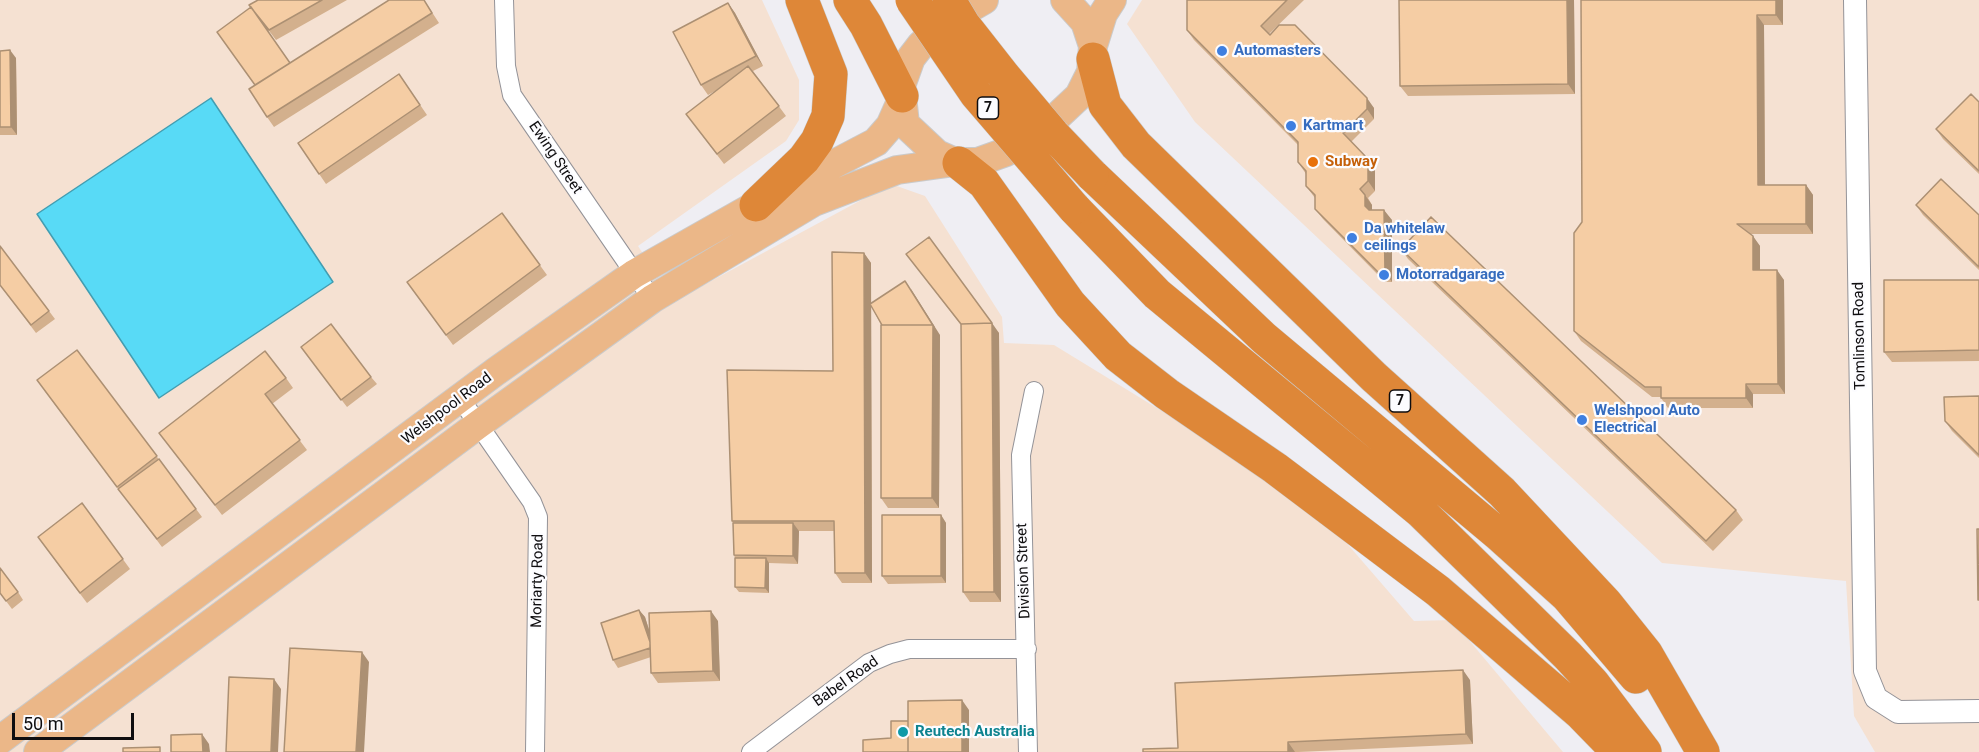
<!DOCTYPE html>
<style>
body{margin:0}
#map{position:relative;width:1979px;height:752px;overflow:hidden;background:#efeef3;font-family:Roboto,sans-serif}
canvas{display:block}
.scale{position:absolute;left:12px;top:713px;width:122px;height:27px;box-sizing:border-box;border:3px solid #0f0e10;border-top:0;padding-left:8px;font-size:18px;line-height:21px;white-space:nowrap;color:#0f0e10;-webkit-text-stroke:4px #fcfcff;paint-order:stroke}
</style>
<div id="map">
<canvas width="1979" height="752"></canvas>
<div class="scale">50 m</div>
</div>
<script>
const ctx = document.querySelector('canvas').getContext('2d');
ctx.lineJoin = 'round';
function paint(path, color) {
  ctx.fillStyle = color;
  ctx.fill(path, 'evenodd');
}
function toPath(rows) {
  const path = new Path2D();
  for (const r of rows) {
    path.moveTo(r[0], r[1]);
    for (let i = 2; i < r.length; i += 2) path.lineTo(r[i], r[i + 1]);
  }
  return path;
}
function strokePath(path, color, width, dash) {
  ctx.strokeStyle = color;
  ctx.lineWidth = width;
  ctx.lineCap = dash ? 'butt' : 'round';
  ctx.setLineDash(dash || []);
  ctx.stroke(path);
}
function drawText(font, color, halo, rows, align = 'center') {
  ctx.font = font + ' Roboto,sans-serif';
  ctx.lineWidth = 4.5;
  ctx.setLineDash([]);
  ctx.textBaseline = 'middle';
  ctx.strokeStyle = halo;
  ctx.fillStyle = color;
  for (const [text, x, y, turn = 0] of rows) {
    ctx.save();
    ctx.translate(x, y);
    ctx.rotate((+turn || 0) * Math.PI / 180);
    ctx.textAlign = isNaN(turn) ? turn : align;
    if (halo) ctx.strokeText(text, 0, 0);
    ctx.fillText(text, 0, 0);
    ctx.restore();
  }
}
const industrial = toPath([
 [0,0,762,0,799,80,799,120,786,141,638,246,674,301,891,184,925,196,1002,317,1004,343,1054,345,1312,503,1414,621,1452,620,1563,752,0,752],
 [1142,0,1979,0,1979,752,1875,752,1854,716,1846,581,1662,563,1195,122,1127,24]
]);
const water = toPath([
 [211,98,333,282,159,398,37,214,211,98]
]);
const minor = toPath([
 [504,0,506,66,512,95,652,299],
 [460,398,532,502,538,517,535,752],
 [751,752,869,663,890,654,909,649,1027,649],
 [1028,752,1021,455,1034,391]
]);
const tertiary = toPath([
 [1855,0,1865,671,1876,698,1898,712,1979,711]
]);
const primary = toPath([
 [984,0,949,20,921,45,911,58,901,86,905,124,937,154,955,162,978,162,1006,152,1047,126,1079,96,1091,72,1093,46,1085,22,1065,0],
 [1093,46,1103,14,1112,0],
 [0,740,495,372,634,274,756,205,876,142,890,126,902,99],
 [38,752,479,424,652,299,814,202,897,170,955,162]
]);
const motorway = toPath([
 [850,0,866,25,902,96],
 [1093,59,1105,105,1136,145,1374,377,1502,492,1606,603,1646,653,1703,752],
 [959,163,984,183,1070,304,1118,356,1167,394,1275,468,1438,591,1580,713,1618,752],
 [1092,175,1264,338,1498,534,1567,596,1636,677],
 [756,205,804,159,817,141,828,116,831,74,802,0],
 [1074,208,1157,294,1421,512,1568,656,1593,683,1645,752]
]);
const motorwayBridge = toPath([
 [912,0,976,94,1074,208],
 [949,0,964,25,1004,76,1053,134,1092,175]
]);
const wall = toPath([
 [258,0,347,0,276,40,257,15,290,63,389,0,424,0,439,23,274,127,267,117,255,85,251,7],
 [1187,0,1304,0,1269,34,1374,108,1374,119,1351,142,1375,169,1375,191,1368,198,1372,205,1372,210,1392,220,1392,282,1385,282,1323,219,1315,209,1315,198,1306,186,1306,174,1298,162,1298,145,1194,40,1187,30],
 [1574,0,1575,94,1408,96,1400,86],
 [1581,0,1783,0,1783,25,1764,25,1765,185,1806,185,1813,195,1813,234,1750,234,1760,246,1760,270,1784,280,1785,394,1753,394,1753,408,1668,408,1661,398,1661,397,1652,397,1581,341,1574,331,1582,222],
 [728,3,735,13,763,66,753,71,786,116,724,164,686,114,717,90,708,95,701,85],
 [0,51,16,58,17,135,0,135],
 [399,74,427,115,326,184,298,143],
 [1979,102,1979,174,1943,139,1936,129],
 [1916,205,1979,215,1979,270,1923,215],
 [502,213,547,275,453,345,407,282],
 [0,246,55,319,36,333,0,285],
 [1401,249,1736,510,1743,520,1713,551,1408,259],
 [864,253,871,263,871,304,940,335,939,508,888,508,881,498,881,325,871,305,872,583,842,583,835,573,834,531,799,531,798,564,769,563,769,593,739,592,735,587,735,558,734,555,733,523,732,521,833,371],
 [906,254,999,333,1001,602,970,602,963,592,961,325],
 [1979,280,1979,361,1892,362,1884,352],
 [77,350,202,517,162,547,44,390],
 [307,355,371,377,377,384,347,407],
 [286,378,293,388,272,404,307,450,222,515,159,433],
 [1979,396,1979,458,1952,431,1945,421],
 [82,503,130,569,87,603,45,547],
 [941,515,946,523,946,583,888,584,882,576],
 [18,592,23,600,12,609,0,593],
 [639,610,645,617,650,633,718,621,720,681,658,683,651,673,651,657,618,668,613,660],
 [1470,680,1473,744,1298,752,1143,752,1178,748]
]);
const shadedWall = toPath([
 [1567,0,1574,0,1575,94,1568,84],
 [1776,0,1783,0,1783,25,1776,15],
 [728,3,735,13,763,66,756,56],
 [1757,15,1764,25,1765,195,1758,185],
 [10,50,16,58,17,135,11,127],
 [1367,98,1374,108,1374,119,1367,109],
 [1368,159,1375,169,1375,191,1368,181],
 [1806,185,1813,195,1813,234,1806,224],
 [1365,195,1372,205,1372,216,1365,206],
 [1384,210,1392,220,1392,282,1385,272],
 [1753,236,1760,246,1760,280,1753,270],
 [864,253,871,263,872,583,865,573],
 [1777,270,1784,280,1785,394,1778,384],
 [911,289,940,335,939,508,932,498],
 [992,323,999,333,1001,602,994,592],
 [1746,384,1753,394,1753,408,1746,398],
 [941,515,946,523,946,583,941,576],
 [793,523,799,531,798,564,793,556],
 [766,558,769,563,769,593,765,588],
 [639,610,645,617,657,655,652,647],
 [711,611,718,621,720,681,713,671],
 [362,652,369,662,364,752,356,752],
 [1463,670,1470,680,1473,744,1466,734],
 [274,679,281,689,278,752,271,752],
 [962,700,969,710,969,752,962,752],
 [202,734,209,744,210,752,203,752],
 [1288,742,1295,752,1288,752]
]);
const building = toPath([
 [258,0,322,0,269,30,249,5,258,0],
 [389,0,424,0,432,13,267,117,249,89,389,0],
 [1187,0,1287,0,1261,26,1270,35,1279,25,1295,25,1367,98,1367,109,1343,133,1368,159,1368,181,1360,189,1365,195,1365,206,1369,210,1384,210,1385,272,1378,272,1315,209,1315,195,1306,186,1306,171,1298,162,1298,142,1187,30,1187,0],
 [1399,0,1567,0,1568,84,1400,86,1399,0],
 [1581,0,1776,0,1776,15,1757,15,1758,185,1806,185,1806,224,1737,224,1753,236,1753,270,1777,270,1778,384,1746,384,1746,398,1661,398,1661,387,1645,387,1574,331,1574,233,1582,222,1581,0],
 [728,3,756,56,701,85,673,32,728,3],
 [251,7,290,63,255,85,217,32,251,7],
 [10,50,11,127,0,127,0,51,10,50],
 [748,66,779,106,717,154,686,114,748,66],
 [399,74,420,105,319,174,298,143,399,74],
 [1971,94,1979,102,1979,171,1936,129,1971,94],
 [1941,179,1979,215,1979,267,1916,205,1941,179],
 [502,213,540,265,446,335,407,282,502,213],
 [1431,217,1736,510,1706,541,1401,249,1431,217],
 [929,237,992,323,961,324,906,254,929,237],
 [0,246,49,311,31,325,0,285,0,246],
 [832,252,864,253,865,573,835,573,834,521,732,521,727,370,833,371,832,252],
 [1884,280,1979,280,1979,350,1884,352,1884,280],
 [905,281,934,327,933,325,882,325,870,304,905,281],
 [992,323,994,592,963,592,961,324,992,323],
 [331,324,371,377,341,400,301,347,331,324],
 [881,325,933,325,932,498,881,498,881,325],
 [77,350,157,456,117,487,37,380,77,350],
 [265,351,286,378,265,394,300,440,215,505,159,433,265,351],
 [1979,396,1979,455,1945,421,1944,397,1979,396],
 [159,459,196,509,157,539,118,489,159,459],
 [82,503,123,559,80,593,38,537,82,503],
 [882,515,941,515,941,576,882,576,882,515],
 [733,523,793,523,793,556,734,555,733,523],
 [1977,529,1979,529,1979,600,1978,600,1977,529],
 [735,558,766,558,765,588,735,587,735,558],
 [0,568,18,592,6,601,0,593,0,568],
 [639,610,650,642,650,648,613,660,601,623,639,610],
 [711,611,713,671,651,673,649,613,711,611],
 [290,648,362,652,356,752,284,752,290,648],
 [1463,670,1466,734,1288,742,1288,752,1143,752,1143,749,1178,748,1175,683,1463,670],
 [229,677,274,679,271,752,226,752,229,677],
 [962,700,962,752,908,752,908,701,962,700],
 [891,721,908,721,908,752,863,752,863,740,891,738,891,721],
 [202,734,203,752,171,752,171,735,202,734],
 [160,747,160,752,123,752,123,748,160,747]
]);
const markers = [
 [1222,51,6,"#3f7fe0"],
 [1291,126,6,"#3f7fe0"],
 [1313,162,6,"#e8710a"],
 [1352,238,6,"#3f7fe0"],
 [1384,275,6,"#3f7fe0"],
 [1582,420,6,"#3f7fe0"],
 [903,732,6,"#0f9aa8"]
];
const shields = [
 [988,108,21],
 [1400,401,21]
];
const shieldNames = [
 ["7",988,108],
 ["7",1400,401]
];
const shopNames = [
 ["Automasters",1234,51],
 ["Kartmart",1303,126],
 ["Da whitelaw",1364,229],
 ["ceilings",1364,246],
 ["Motorradgarage",1396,275],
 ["Welshpool Auto",1594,411],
 ["Electrical",1594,428]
];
const streetNames = [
 ["Ewing Street",555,158,56],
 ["Tomlinson Road",1860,336,-91],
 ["Welshpool Road",447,409,-37],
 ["Division Street",1024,571,-92],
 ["Moriarty Road",538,581,-89],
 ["Babel Road",846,682,-35]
];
const foodNames = [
 ["Subway",1325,162]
];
const cultureNames = [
 ["Reutech Australia",915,732]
];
paint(industrial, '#f5e1d2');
paint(water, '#58daf6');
strokePath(water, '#429db1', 1.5);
strokePath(minor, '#949398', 20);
strokePath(tertiary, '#949398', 24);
strokePath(primary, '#cacaca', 30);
strokePath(motorway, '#cacaca', 34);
strokePath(minor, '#fff', 18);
strokePath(tertiary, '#fff', 22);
strokePath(primary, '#ebb788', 28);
strokePath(motorway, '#de8738', 33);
strokePath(motorwayBridge, '#cacaca', 34, []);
strokePath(motorwayBridge, '#de8738', 33);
paint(wall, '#d3b08d');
paint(shadedWall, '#ac9073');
paint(building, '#f5cda4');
strokePath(building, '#ac9073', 1.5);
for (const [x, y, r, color] of markers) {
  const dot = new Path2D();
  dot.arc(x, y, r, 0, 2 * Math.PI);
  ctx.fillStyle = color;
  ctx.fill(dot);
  strokePath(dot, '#fcfcff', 2);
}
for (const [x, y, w] of shields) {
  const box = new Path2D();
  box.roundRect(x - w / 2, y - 11, w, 22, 4.5);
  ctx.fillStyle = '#fcfcff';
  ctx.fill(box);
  strokePath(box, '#0f0e10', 1.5);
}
drawText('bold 14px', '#0f0e10', null, shieldNames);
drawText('bold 15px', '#366cbe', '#fcfcff', shopNames, 'left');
drawText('15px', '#0f0e10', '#fcfcff', streetNames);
drawText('bold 15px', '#c56008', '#fcfcff', foodNames, 'left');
drawText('bold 15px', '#0d838f', '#fcfcff', cultureNames, 'left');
</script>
